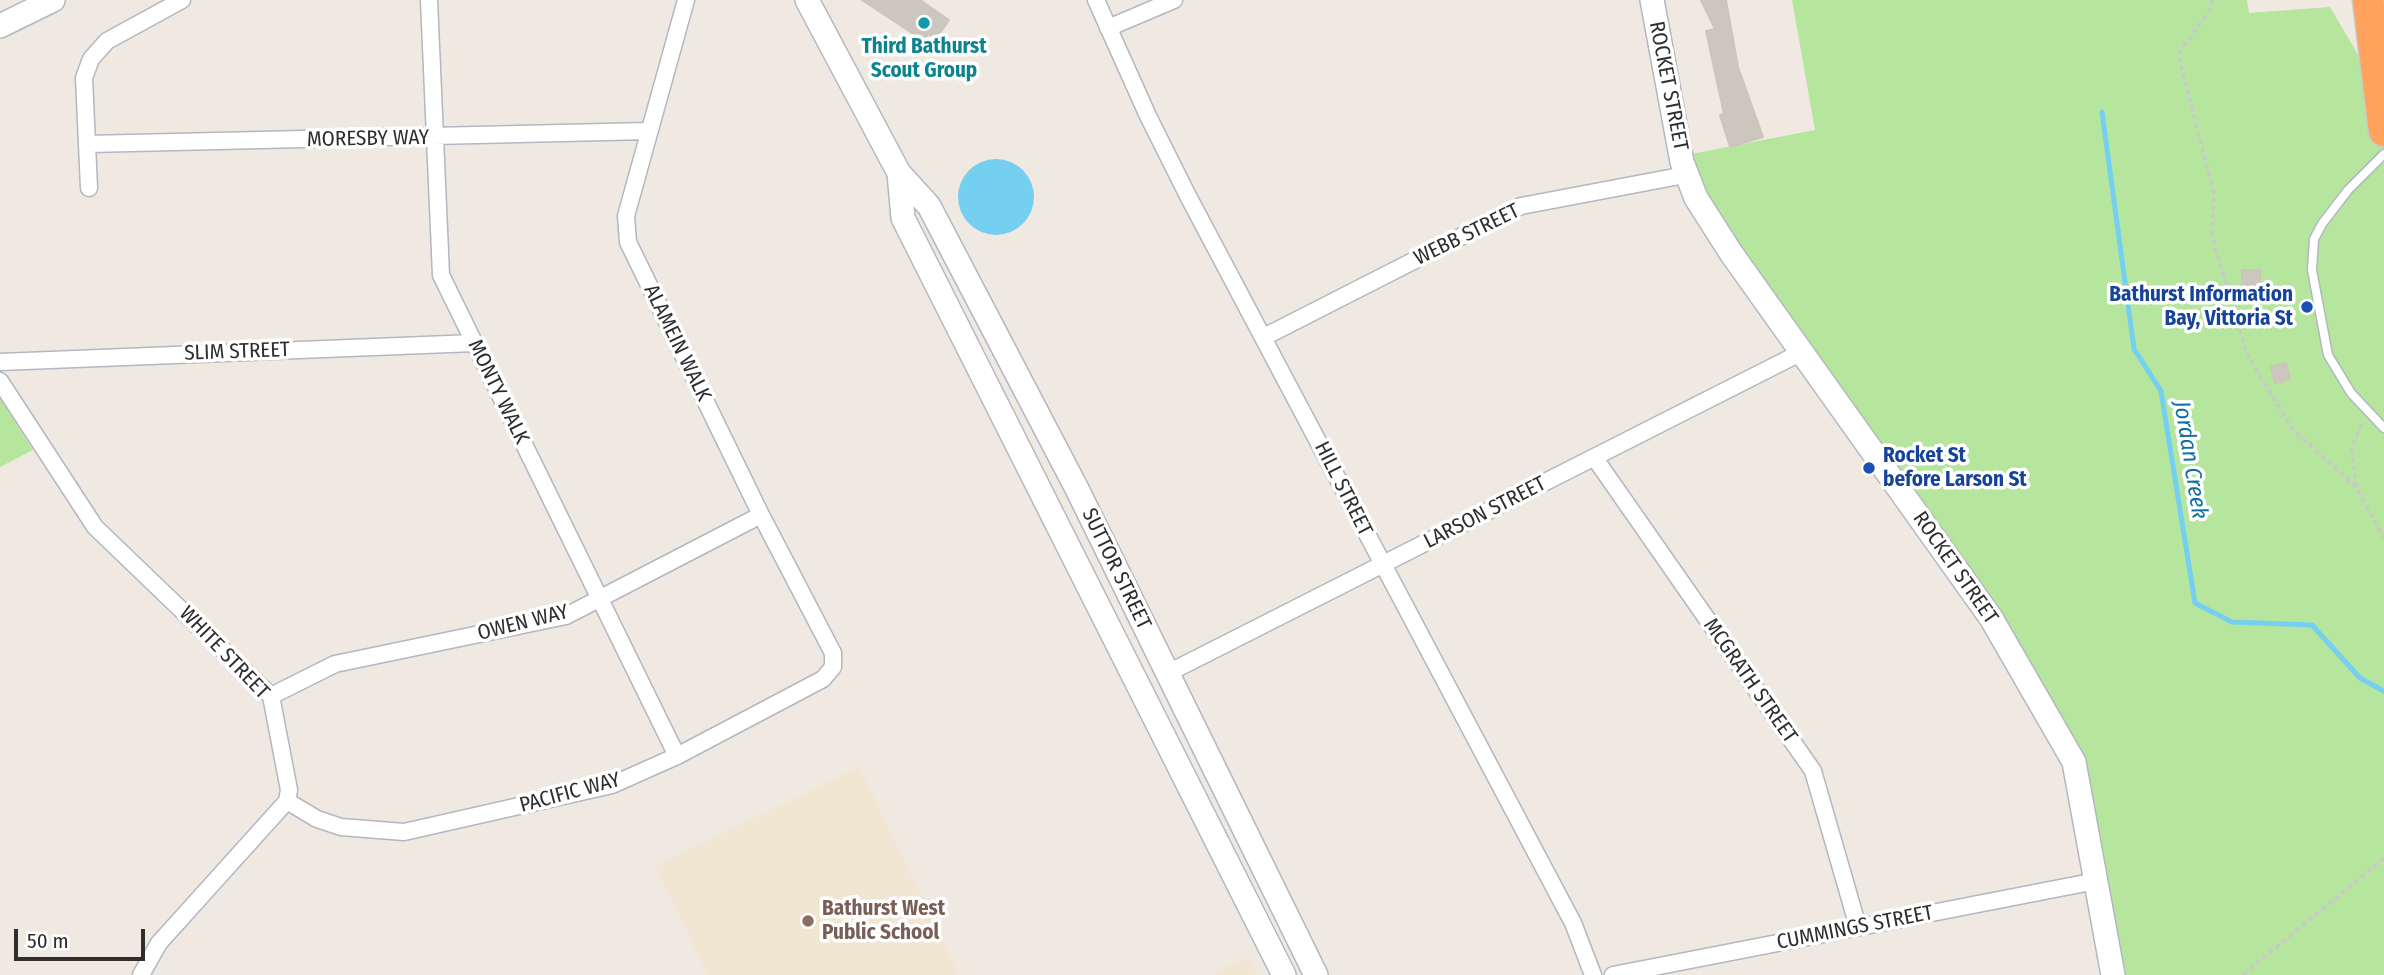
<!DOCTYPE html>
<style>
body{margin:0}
#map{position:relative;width:2384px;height:975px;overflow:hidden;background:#efe9e1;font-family:"Fira Sans Condensed",sans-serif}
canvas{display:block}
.scale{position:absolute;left:14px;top:929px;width:131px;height:32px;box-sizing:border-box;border:4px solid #2e2e2e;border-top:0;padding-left:9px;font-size:21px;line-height:24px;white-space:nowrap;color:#2e2e2e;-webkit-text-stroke:5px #fff;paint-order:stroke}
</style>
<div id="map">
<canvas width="2384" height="975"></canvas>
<div class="scale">50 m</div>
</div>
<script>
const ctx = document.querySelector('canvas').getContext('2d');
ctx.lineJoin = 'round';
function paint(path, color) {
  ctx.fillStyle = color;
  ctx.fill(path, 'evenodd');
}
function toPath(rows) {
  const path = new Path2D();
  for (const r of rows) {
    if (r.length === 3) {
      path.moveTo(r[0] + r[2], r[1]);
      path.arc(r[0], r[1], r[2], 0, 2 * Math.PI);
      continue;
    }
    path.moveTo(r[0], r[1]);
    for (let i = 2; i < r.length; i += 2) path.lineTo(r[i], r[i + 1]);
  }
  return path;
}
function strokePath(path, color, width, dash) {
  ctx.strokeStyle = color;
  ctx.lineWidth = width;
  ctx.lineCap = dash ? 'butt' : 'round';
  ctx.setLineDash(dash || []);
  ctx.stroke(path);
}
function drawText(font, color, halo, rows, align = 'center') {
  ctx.font = font + ' "Fira Sans Condensed",sans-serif';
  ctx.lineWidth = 7;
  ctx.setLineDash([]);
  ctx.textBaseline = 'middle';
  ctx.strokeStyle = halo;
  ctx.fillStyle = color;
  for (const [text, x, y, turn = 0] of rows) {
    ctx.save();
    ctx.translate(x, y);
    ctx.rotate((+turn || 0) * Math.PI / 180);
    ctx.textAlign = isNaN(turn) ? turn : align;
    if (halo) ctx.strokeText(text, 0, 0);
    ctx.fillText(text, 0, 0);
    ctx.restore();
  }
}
const education = toPath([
 [859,767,960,975,708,975,655,866],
 [1248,957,1257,975,1211,975]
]);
const green = toPath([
 [1792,0,2247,0,2249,13,2330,7,2376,85,2384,131,2384,975,2113,975,2074,763,1802,352,1681,156,1815,130],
 [0,398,33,450,0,467]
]);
const water = toPath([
 [996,197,38]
]);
const stream = toPath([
 [2102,112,2134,349,2161,391,2195,603,2232,622,2312,625,2360,678,2384,691]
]);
const building = toPath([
 [862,0,920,0,949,20,936,39,928,34,924,41,862,0],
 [1701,0,1726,0,1738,67,1763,137,1730,147,1720,115,1724,114,1706,31,1715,29,1701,0],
 [2242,270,2260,270,2260,285,2242,284,2242,270],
 [2286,363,2290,379,2275,383,2271,367,2286,363]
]);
const path = toPath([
 [2212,0,2212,7,2178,54,2214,194,2212,236,2247,354,2292,429,2356,487,2384,538],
 [2356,487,2352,449,2362,423],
 [2243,975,2384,858]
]);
const lane = toPath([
 [2384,154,2348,190,2322,224,2314,239,2312,270,2328,355,2351,393,2384,428]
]);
const street = toPath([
 [429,0,441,275,677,756],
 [1096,0,1148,116,1188,196,1573,923,1593,975],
 [1108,28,1174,0],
 [88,144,648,131],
 [89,188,84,78,91,59,107,41,182,0],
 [1264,337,1521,206,1685,175],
 [0,362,474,343],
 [0,381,95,527,271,696,289,790,287,801,159,943,141,975],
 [1594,457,1813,771,1858,927],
 [1168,673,1802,352],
 [271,696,335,664,566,616,761,515],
 [287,801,317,819,341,827,404,832,612,785,677,756,823,679,833,667,833,653,761,515,628,242,626,216,686,0],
 [1613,975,2096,881]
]);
const secondary = toPath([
 [807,0,899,173,929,206,1077,489,1316,975],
 [1652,0,1682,162,1696,198,1731,253,1991,618,2074,762,2113,975],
 [0,26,53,0],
 [899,173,903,218,1284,975]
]);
const highway = toPath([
 [2368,0,2384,131]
]);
const markers = [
 [924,23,7,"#0f9aa8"],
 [2307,307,7,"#1a4fb4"],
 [1869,468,7,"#1a4fb4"],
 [808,921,7,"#8d6e63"]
];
const cultureNames = [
 ["Third Bathurst",924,47],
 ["Scout Group",924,71]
];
const streetNames = [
 ["ROCKET STREET",1668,86,79],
 ["MORESBY WAY",368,139,-1],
 ["WEBB STREET",1467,235,-26],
 ["ALAMEIN WALK",677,343,64],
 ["SLIM STREET",237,352,-2],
 ["MONTY WALK",498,392,64],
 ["HILL STREET",1343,489,63],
 ["LARSON STREET",1485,513,-27],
 ["ROCKET STREET",1955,568,55],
 ["SUTTOR STREET",1116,569,64],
 ["OWEN WAY",523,623,-14],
 ["WHITE STREET",224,653,46],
 ["MCGRATH STREET",1750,681,55],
 ["PACIFIC WAY",570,793,-15],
 ["CUMMINGS STREET",1855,928,-11]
];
const transitNames = [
 ["Bathurst Information",2293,295],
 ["Bay, Vittoria St",2293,319],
 ["Rocket St",1883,456,"left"],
 ["before Larson St",1883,480,"left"]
];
const educationNames = [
 ["Bathurst West",822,909],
 ["Public School",822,933]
];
const waterNames = [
 ["Jordan Creek",2190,460,81]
];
paint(education, '#f0e6d1');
paint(green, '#b6e59e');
paint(water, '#75cff0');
strokePath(stream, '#75cff0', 5);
paint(building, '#cbc7bf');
strokePath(building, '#cbc5ba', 2);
strokePath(lane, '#b4b7c1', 11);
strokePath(street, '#b4b7c1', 19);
strokePath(secondary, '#b4b7c1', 26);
strokePath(highway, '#c9c9c9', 33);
strokePath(path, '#c9c9c9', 3.5, [5, 3.5]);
strokePath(lane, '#fff', 8);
strokePath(street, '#fff', 16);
strokePath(secondary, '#fff', 23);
strokePath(highway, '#ffa35c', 30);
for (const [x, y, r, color] of markers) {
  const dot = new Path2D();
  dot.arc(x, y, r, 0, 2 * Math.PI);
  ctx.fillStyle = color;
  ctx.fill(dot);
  strokePath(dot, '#fff', 2.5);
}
drawText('bold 21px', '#0d838f', '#fff', cultureNames);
drawText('21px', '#2e2e2e', '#fff', streetNames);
drawText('bold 21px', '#164399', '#fff', transitNames, 'right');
drawText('bold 21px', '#785e54', '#fff', educationNames, 'left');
drawText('italic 23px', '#0d6fa3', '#fff', waterNames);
</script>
